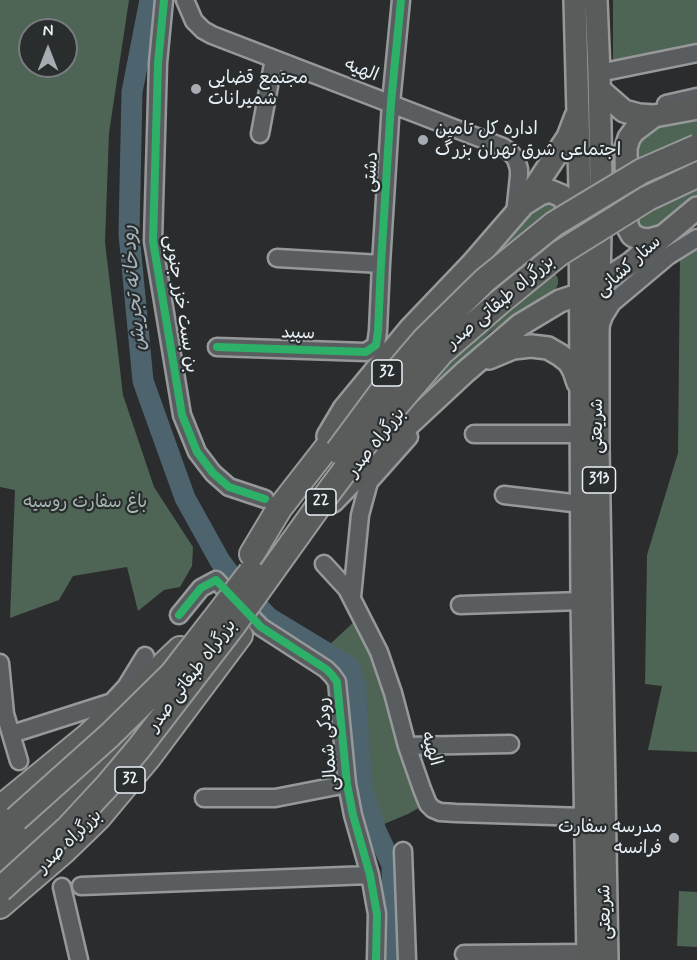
<!DOCTYPE html>
<meta charset="utf-8">
<style>
body{margin:0}
#map{position:relative;width:697px;height:960px;overflow:hidden;background:#2b2c2d;font-family:Mynerve,sans-serif}
canvas{display:block}
.north{position:absolute;left:18px;top:18px;width:60px;height:60px;box-sizing:border-box;background:#2a2d2e;border:2px solid #767b7f;border-radius:50%;rotate:0deg;font-size:16px;font-weight:700;line-height:24px;text-align:center;color:#e8f1f8}
.north::after{content:'';display:block;margin:auto;width:21px;height:27px;background:#a6acb1;clip-path:polygon(50% 0,100% 100%,50% 72%,0 100%)}
</style>
<div id="map">
<canvas width="697" height="960"></canvas>
<div class="north">N</div>
</div>
<script>
const ctx = document.querySelector('canvas').getContext('2d');
ctx.lineJoin = 'round';
function paint(path, color) {
  ctx.fillStyle = color;
  ctx.fill(path, 'evenodd');
}
function toPath(rows) {
  const path = new Path2D();
  for (const r of rows) {
    path.moveTo(r[0], r[1]);
    for (let i = 2; i < r.length; i += 2) path.lineTo(r[i], r[i + 1]);
  }
  return path;
}
function strokePath(path, color, width, dash) {
  ctx.strokeStyle = color;
  ctx.lineWidth = width;
  ctx.lineCap = dash ? 'butt' : 'round';
  ctx.setLineDash(dash || []);
  ctx.stroke(path);
}
function drawText(font, color, halo, rows, align = 'center') {
  ctx.font = font + ' Mynerve,"Playpen Sans Arabic",sans-serif';
  ctx.lineWidth = 4.5;
  ctx.setLineDash([]);
  ctx.textBaseline = 'middle';
  ctx.strokeStyle = halo;
  ctx.fillStyle = color;
  for (const [text, x, y, turn = 0] of rows) {
    ctx.save();
    ctx.translate(x, y);
    ctx.rotate((+turn || 0) * Math.PI / 180);
    ctx.textAlign = isNaN(turn) ? turn : align;
    if (halo) ctx.strokeText(text, 0, 0);
    ctx.fillText(text, 0, 0);
    ctx.restore();
  }
}
const green = toPath([
 [0,0,129,0,109,133,105,242,123,395,154,487,193,547,192,566,180,587,164,590,138,611,127,567,73,576,59,600,10,618,15,490,0,487],
 [30,30,66,30,66,66,30,66],
 [613,0,697,0,697,46,613,66],
 [697,114,697,135,661,149,631,163,632,145,652,125],
 [697,184,697,203,647,235,629,219],
 [543,201,555,202,554,208,463,283,514,222],
 [697,249,697,752,648,750,662,686,645,684,647,555,678,453,680,256],
 [555,274,558,278,558,284,555,291,516,314,489,333,415,409,427,387,456,354,543,280],
 [356,620,374,656,424,805,408,814,384,824,369,782,364,754,364,704,361,673,357,665,328,646],
 [679,891,697,892,697,947,677,946]
]);
const river = toPath([
 [150,0,132,92,129,234,143,381,185,498,220,561,241,589,269,618,345,664,351,669,356,688,357,719,362,788,376,831,392,865,394,960]
]);
const minor = toPath([
 [164,0,158,63,153,241,182,415,197,452,213,473,229,487,265,499],
 [185,0,194,21,203,30,212,35,503,147,510,152,516,159,519,169,519,176,515,214],
 [599,73,697,53],
 [666,104,697,97],
 [260,134,274,59],
 [277,258,381,264],
 [600,327,604,316,612,303,668,256,697,238],
 [217,347,366,352,376,345,378,331,381,264,391,103,401,0],
 [474,434,581,434],
 [504,495,581,504],
 [324,564,347,589,379,652,393,693,407,746,422,789,428,804,433,809,440,812,456,813,585,817],
 [352,597,360,515,369,482,409,437],
 [460,605,582,601],
 [179,615,201,588,216,580,261,627,326,669,332,675,337,682,347,784,353,815,370,875,377,914,376,960],
 [0,663,5,714,19,761],
 [12,734,112,702,126,687,145,656],
 [407,746,510,744],
 [204,798,275,798,347,784],
 [403,851,407,960],
 [81,886,370,875],
 [62,887,79,960],
 [464,954,588,953]
]);
const major = toPath([
 [575,0,580,190,582,601,588,960],
 [596,0,599,73,601,182,598,334,598,448,607,960],
 [600,90,624,111,639,115,654,116,697,108],
 [654,116,634,131,629,138,626,148,627,226,632,235,640,239,649,240,663,236],
 [524,204,540,194,550,191,562,196,566,202,568,230],
 [489,358,513,348,531,346,548,348,560,355,569,362,574,371,578,383],
 [328,436,344,409,410,329,472,264,523,205,568,137,576,116],
 [333,501,393,439,465,372,520,325,560,301,581,294,599,284,631,263,697,208]
]);
const highway = toPath([
 [252,554,279,509,346,423],
 [0,808,89,735,180,649],
 [0,832,16,819],
 [0,860,39,827,120,742,137,716],
 [0,906,64,851,98,818,148,758,240,635]
]);
const highwayBridge = toPath([
 [338,451,395,374,424,340,485,280,554,224,642,171,697,147],
 [16,819,110,735,172,674,251,572],
 [0,890,69,827,107,786,139,748,232,627,325,497,376,429,441,353,501,301,560,253,648,198,697,175]
]);
const cycleway = toPath([
 [164,0,158,63,153,241,182,415,197,452,213,473,229,487,265,499],
 [217,347,366,352,376,345,378,331,381,264,391,103,401,0],
 [179,615,201,588,216,580,261,627,326,669,332,675,337,682,347,784,353,815,370,875,377,914,376,960]
]);
const markers = [
 [196,89,6,"#a6acb1"],
 [423,140,6,"#a6acb1"],
 [674,838,6,"#a6acb1"]
];
const shields = [
 [387,373,30],
 [599,480,33],
 [321,502,30],
 [130,780,30]
];
const shieldNames = [
 ["32",387,373],
 ["313",599,480],
 ["22",321,502],
 ["32",130,780]
];
const streetNames = [
 ["الهیه",361,71,21],
 ["دشتی",372,172,-86],
 ["ستار کشانی",629,267,-42],
 ["بزرگراه طبقاتی صدر",501,303,-40],
 ["بن بست خزر جنوبی",180,304,81],
 ["سپید",298,334,2],
 ["شریعتی",598,426,-90],
 ["بزرگراه صدر",377,443,-52],
 ["بزرگراه طبقاتی صدر",193,676,-53],
 ["رودکی شمالی",329,744,-96],
 ["الهیه",430,749,73],
 ["بزرگراه صدر",70,842,-44],
 ["شریعتی",606,912,-91]
];
const poiNames = [
 ["مجتمع قضایی",208,79],
 ["شمیرانات",208,100],
 ["اداره کل تامین",435,130],
 ["اجتماعی شرق تهران بزرگ",435,151],
 ["مدرسه سفارت",662,828,"right"],
 ["فرانسه",662,849,"right"]
];
const parkNames = [
 ["باغ سفارت روسیه",85,503]
];
const waterNames = [
 ["رودخانه تجریش",135,288,-95]
];
paint(green, '#4e6454');
strokePath(river, '#4d646f', 21);
strokePath(minor, '#96989a', 21);
strokePath(major, '#96989a', 26);
strokePath(highway, '#96989a', 28);
strokePath(minor, '#5a5d60', 16);
strokePath(major, '#5a5b5b', 21);
strokePath(highway, '#5a5b5b', 24);
strokePath(highwayBridge, '#96989a', 28, []);
strokePath(highwayBridge, '#5a5b5b', 24);
strokePath(cycleway, '#2db169', 8);
for (const [x, y, r, color] of markers) {
  const dot = new Path2D();
  dot.arc(x, y, r, 0, 2 * Math.PI);
  ctx.fillStyle = color;
  ctx.fill(dot);
  strokePath(dot, '#2a2d2e', 2);
}
for (const [x, y, w] of shields) {
  const box = new Path2D();
  box.roundRect(x - w / 2, y - 13, w, 26, 4.5);
  ctx.fillStyle = '#2a2d2e';
  ctx.fill(box);
  strokePath(box, '#e8f1f8', 1.5);
}
drawText('bold 16px', '#e8f1f8', null, shieldNames);
drawText('18px', '#e8f1f8', '#2a2d2e', streetNames);
drawText('18px', '#e8f1f8', '#2a2d2e', poiNames, 'left');
drawText('18px', '#a5b6b1', '#2a2d2e', parkNames);
drawText('italic 20px', '#a4b4bd', '#2a2d2e', waterNames);
</script>
